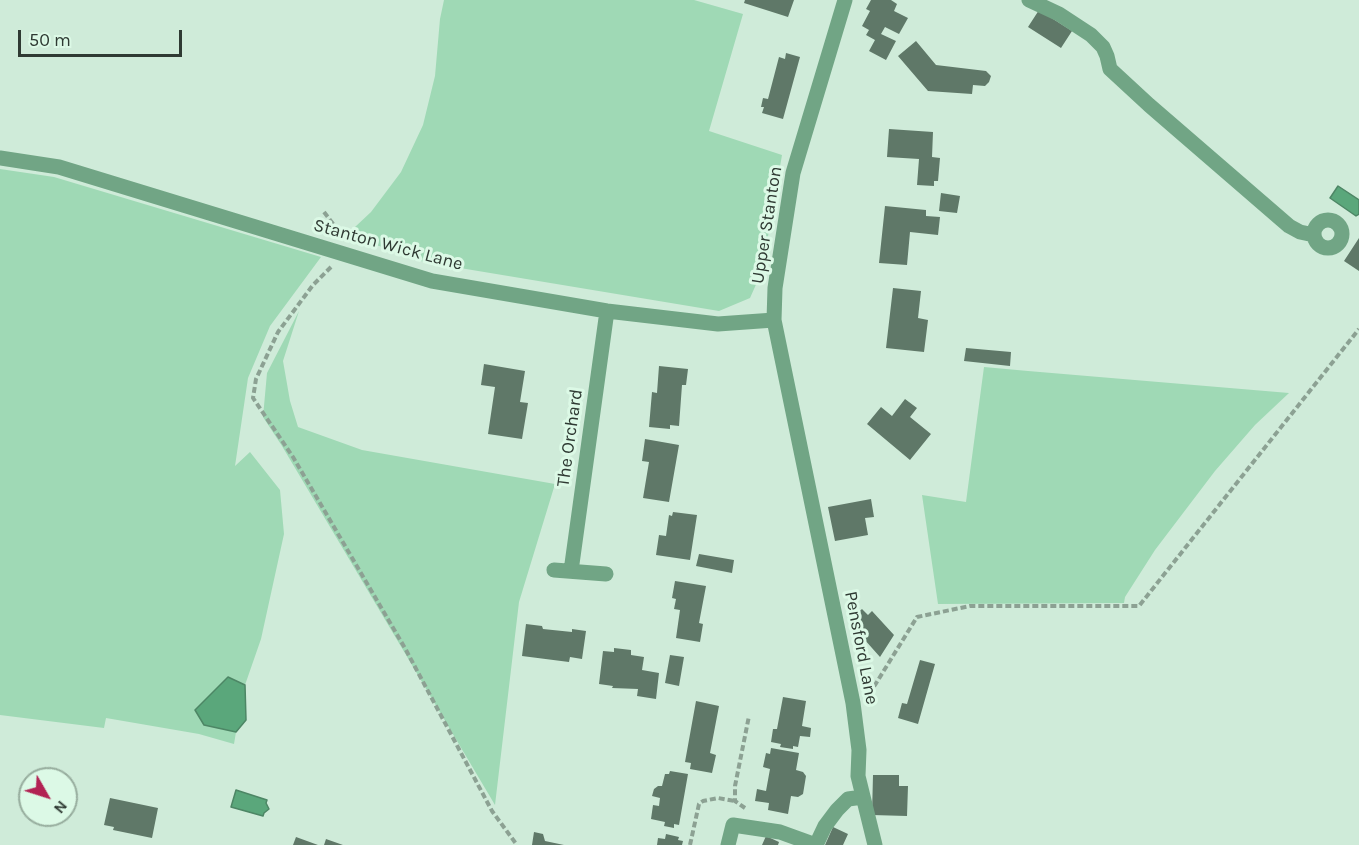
<!DOCTYPE html>
<style>
body{margin:0}
#map{position:relative;width:1359px;height:845px;overflow:hidden;background:#cfebd9;font-family:Karla,sans-serif}
canvas{display:block}
.north{position:absolute;left:18px;top:767px;width:60px;height:60px;box-sizing:border-box;background:#dcf9e6;border:2px solid #97ad9e;border-radius:50%;rotate:129deg;font-size:16px;font-weight:700;line-height:24px;text-align:center;color:#2f3a33}
.north::after{content:'';display:block;margin:auto;width:21px;height:27px;background:#b22253;clip-path:polygon(50% 0,100% 100%,50% 72%,0 100%)}
.scale{position:absolute;left:18px;top:30px;width:164px;height:27px;box-sizing:border-box;border:3px solid #2f3a33;border-top:0;padding-left:8px;font-size:18px;line-height:21px;white-space:nowrap;color:#2f3a33;-webkit-text-stroke:4px #dcf9e6;paint-order:stroke}
</style>
<div id="map">
<canvas width="1359" height="845"></canvas>
<div class="north">N</div>
<div class="scale">50 m</div>
</div>
<script>
const ctx = document.querySelector('canvas').getContext('2d');
ctx.lineJoin = 'round';
function paint(path, color) {
  ctx.fillStyle = color;
  ctx.fill(path, 'evenodd');
}
function toPath(rows) {
  const path = new Path2D();
  for (const r of rows) {
    if (r.length === 3) {
      path.moveTo(r[0] + r[2], r[1]);
      path.arc(r[0], r[1], r[2], 0, 2 * Math.PI);
      continue;
    }
    path.moveTo(r[0], r[1]);
    for (let i = 2; i < r.length; i += 2) path.lineTo(r[i], r[i + 1]);
  }
  return path;
}
function strokePath(path, color, width, dash) {
  ctx.strokeStyle = color;
  ctx.lineWidth = width;
  ctx.lineCap = dash ? 'butt' : 'round';
  ctx.setLineDash(dash || []);
  ctx.stroke(path);
}
function drawText(font, color, halo, rows, align = 'center') {
  ctx.font = font + ' Karla,sans-serif';
  ctx.lineWidth = 6;
  ctx.setLineDash([]);
  ctx.textBaseline = 'middle';
  ctx.strokeStyle = halo;
  ctx.fillStyle = color;
  for (const [text, x, y, turn = 0] of rows) {
    ctx.save();
    ctx.translate(x, y);
    ctx.rotate((+turn || 0) * Math.PI / 180);
    ctx.textAlign = isNaN(turn) ? turn : align;
    if (halo) ctx.strokeText(text, 0, 0);
    ctx.fillText(text, 0, 0);
    ctx.restore();
  }
}
const green = toPath([
 [444,0,694,0,743,14,709,131,782,155,762,271,750,298,719,311,424,262,368,242,355,227,371,212,401,172,423,125,435,76,440,19],
 [0,169,54,177,321,257,270,326,248,378,235,466,250,452,280,490,284,534,261,639,245,685,228,678,204,725,236,732,234,744,199,734,106,718,104,728,0,715],
 [299,311,283,361,290,401,298,427,362,450,555,484,519,602,495,805,282,446,263,417,267,373],
 [984,367,1028,371,1289,393,1255,425,1215,471,1155,550,1125,597,1124,603,938,604,922,495,966,502]
]);
const water = toPath([
 [1338,186,1359,200,1359,214,1356,216,1330,198,1338,186],
 [228,677,245,685,246,720,236,732,204,725,195,710,228,677],
 [236,790,267,800,266,803,269,809,264,813,263,816,231,807,236,790]
]);
const building = toPath([
 [745,0,794,0,788,17,744,3],
 [871,0,891,0,897,4,894,11,908,18,899,34,885,27,881,34,896,41,886,60,869,51,875,40,866,35,869,30,862,26,870,11,866,9],
 [1039,10,1072,31,1061,48,1028,27],
 [916,41,936,65,986,71,991,76,989,82,985,86,973,85,972,94,928,91,898,56],
 [786,53,800,57,783,119,762,113,764,107,761,107,763,98,768,99,779,57,785,59],
 [889,129,933,132,932,157,940,158,938,181,934,181,934,186,917,185,919,159,887,157],
 [941,193,960,196,957,213,939,211],
 [885,206,926,210,926,216,940,217,938,235,910,232,907,265,879,263],
 [1359,238,1359,271,1344,261],
 [893,288,921,291,918,318,928,320,924,352,886,348],
 [966,348,1011,352,1010,366,964,361],
 [484,364,525,371,520,402,528,403,522,439,488,434,495,387,481,385],
 [659,366,688,369,686,385,682,385,679,426,670,425,670,429,649,427,652,392,657,393],
 [905,399,917,408,910,417,931,434,910,460,867,424,881,407,892,416],
 [645,439,679,445,669,502,643,498,649,462,642,461],
 [871,499,874,517,865,518,868,535,835,541,828,507],
 [673,512,697,515,690,560,656,555,659,535,666,536,669,515,672,516],
 [699,554,734,560,732,573,696,566],
 [675,581,706,586,699,623,703,624,700,642,676,638,680,610,674,609,676,599,672,598],
 [862,609,868,615,872,611,894,635,880,657,848,621],
 [526,624,542,626,543,629,572,632,572,629,586,631,582,659,570,657,569,662,522,656],
 [614,648,631,650,631,655,644,657,642,670,659,673,656,699,637,696,638,689,612,688,613,686,599,684,603,651,614,652],
 [670,655,684,657,679,686,665,683],
 [920,660,935,664,918,724,898,718,902,703,907,704],
 [783,697,806,701,802,726,811,728,810,737,800,736,798,747,793,746,793,749,780,747,781,744,771,742,773,729,777,729],
 [696,701,719,706,710,753,716,755,712,773,690,769,691,763,685,762],
 [771,748,799,753,796,770,803,772,806,776,803,794,798,797,791,796,788,814,768,810,769,803,755,801,757,789,766,791,770,769,763,767,766,753,770,754],
 [670,771,688,774,679,825,674,824,674,828,664,826,665,822,651,819,653,805,659,806,660,798,652,796,654,789,658,786,662,786,665,774,669,774],
 [873,775,899,775,899,786,908,786,907,816,872,815],
 [110,798,158,808,152,838,113,830,114,827,104,825],
 [833,827,848,834,843,845,825,845],
 [534,832,543,834,545,841,564,845,532,845],
 [666,834,679,837,678,840,683,841,682,845,657,845,658,838,665,839],
 [766,836,779,842,778,845,762,845],
 [296,837,318,845,293,845],
 [326,839,343,845,324,845]
]);
const path = toPath([
 [324,212,337,229,339,235],
 [331,267,313,285,278,332,256,379,253,398,293,457,406,650,492,811,517,845],
 [867,692,875,685,917,617,970,606,1139,606,1359,329],
 [745,808,735,801,735,786,749,716],
 [690,845,699,804,703,801,718,798,735,801]
]);
const minor = toPath([
 [845,0,793,173,775,288,774,320,853,703,859,750,858,776,875,845],
 [1029,0,1059,14,1091,35,1103,47,1107,56,1110,69,1149,105,1289,226,1300,232,1314,235],
 [0,158,59,167,432,281,607,311,718,324,774,320],
 [1328,234,14],
 [554,570,606,574],
 [571,571,607,311],
 [728,845,733,825,780,832,816,845,825,826,837,810,848,799,863,797]
]);
const streetNames = [
 ["Upper Stanton",767,225,-81],
 ["Stanton Wick Lane",388,245,15],
 ["The Orchard",570,438,-82],
 ["Pensford Lane",861,648,79]
];
paint(green, '#9fd9b5');
paint(water, '#5aa77b');
strokePath(water, '#4d8665', 1.5);
paint(building, '#5f7868');
strokePath(path, '#8ca193', 4, [6, 3]);
strokePath(minor, '#71a585', 15);
drawText('18px', '#2f3a33', '#dcf9e6', streetNames);
</script>
